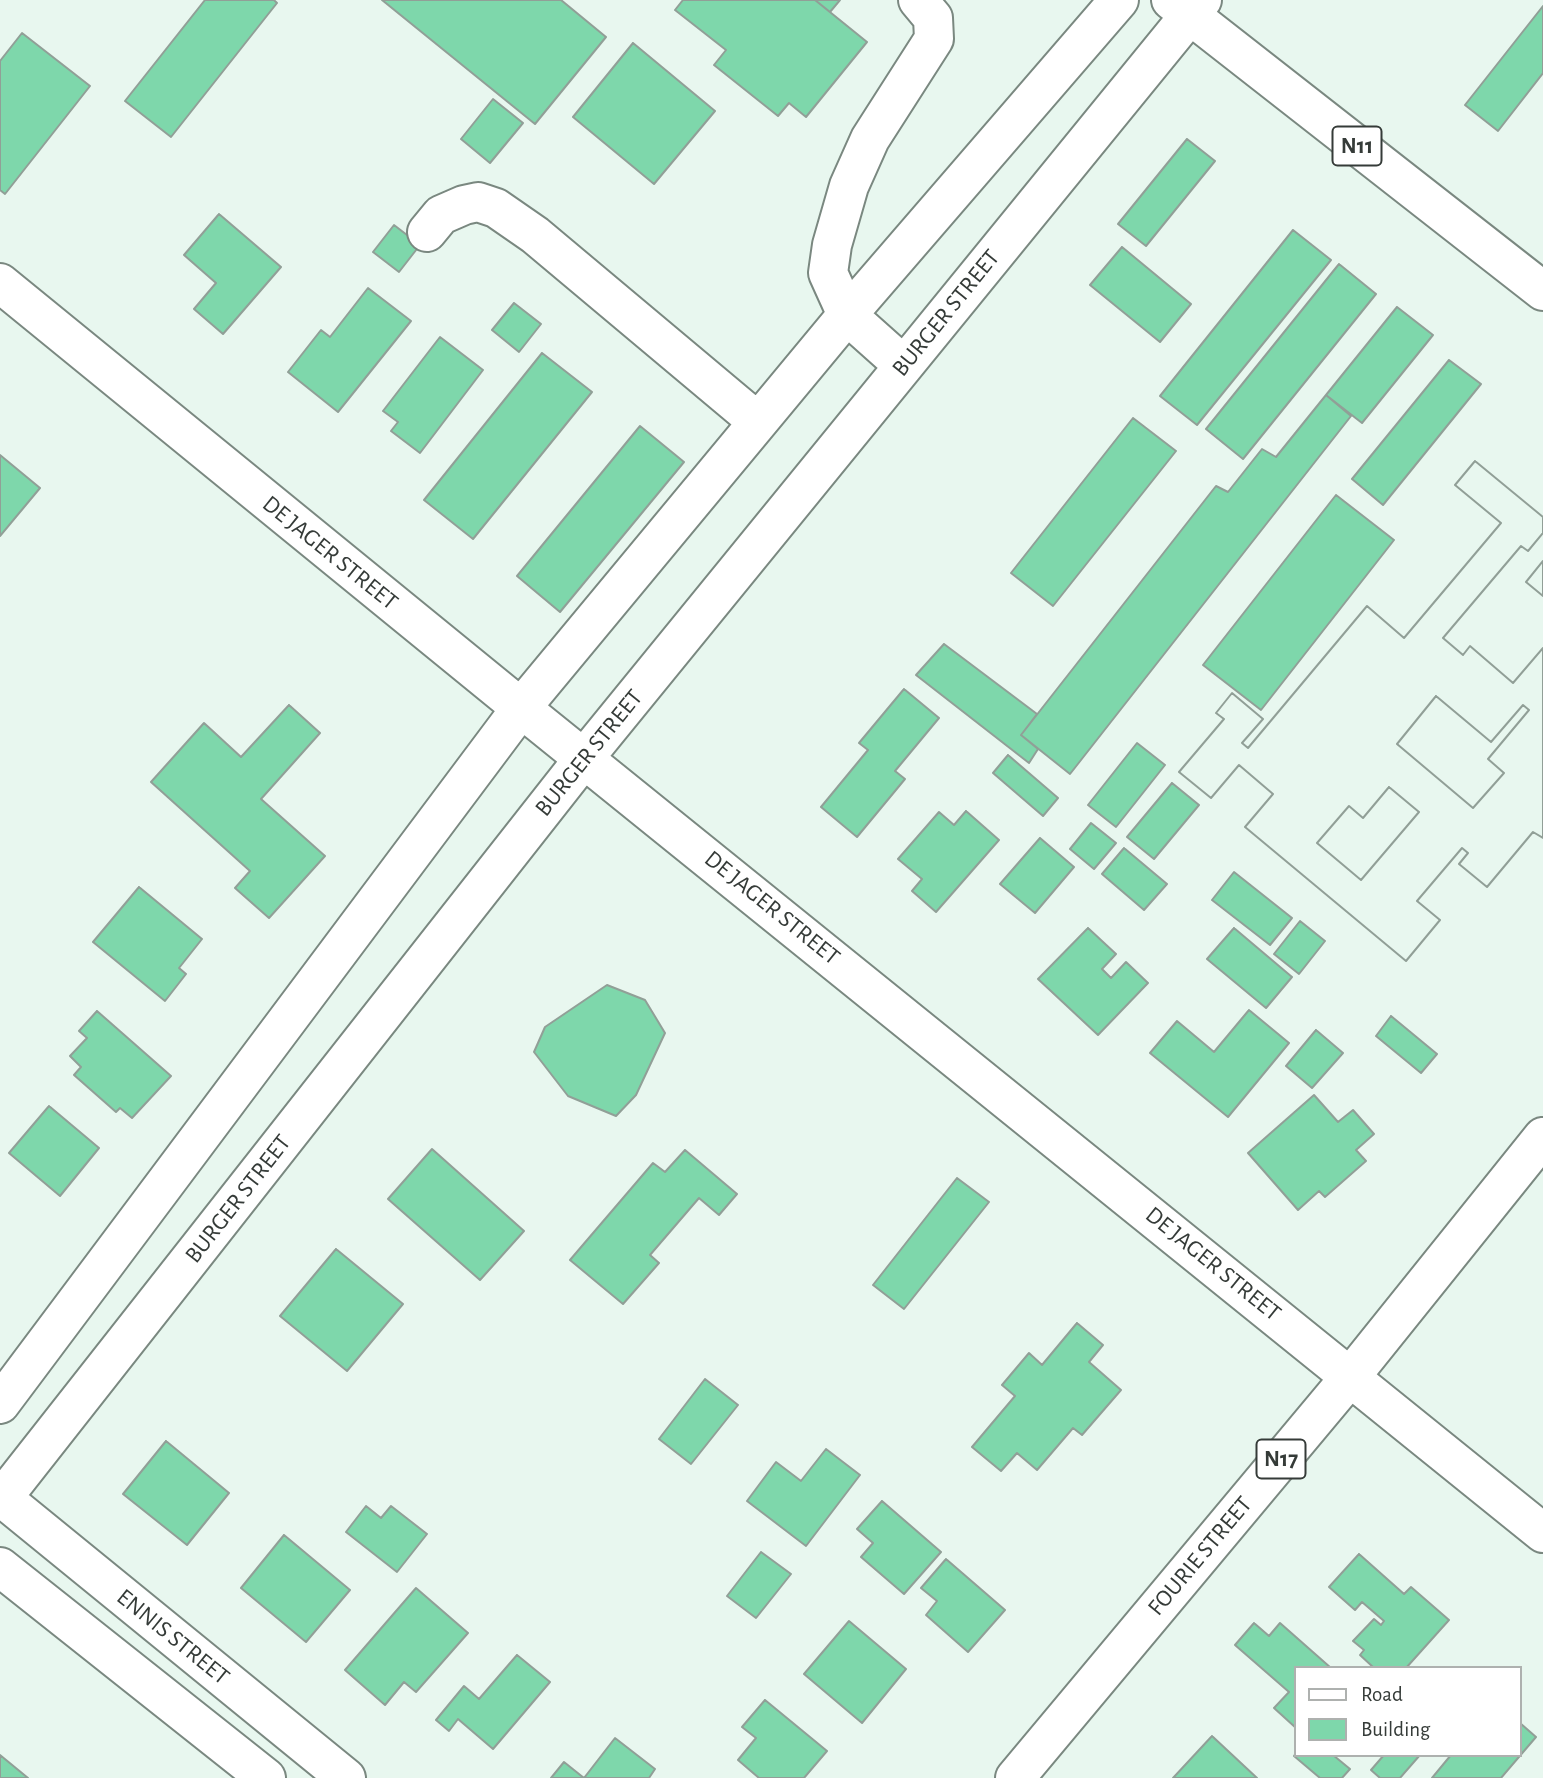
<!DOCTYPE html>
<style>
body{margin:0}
#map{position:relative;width:1543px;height:1778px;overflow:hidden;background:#e8f7ef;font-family:"Alegreya Sans",sans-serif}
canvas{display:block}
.legend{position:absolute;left:1294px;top:1666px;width:228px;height:91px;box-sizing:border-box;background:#fff;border:2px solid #aeb1af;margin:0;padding:9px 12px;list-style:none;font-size:21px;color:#353b38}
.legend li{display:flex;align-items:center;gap:14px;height:35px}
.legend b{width:35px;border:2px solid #aeb1af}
</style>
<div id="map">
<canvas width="1543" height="1778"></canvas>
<ul class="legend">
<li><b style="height:9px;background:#fff"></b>Road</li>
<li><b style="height:19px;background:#7ed7ab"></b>Building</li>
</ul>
</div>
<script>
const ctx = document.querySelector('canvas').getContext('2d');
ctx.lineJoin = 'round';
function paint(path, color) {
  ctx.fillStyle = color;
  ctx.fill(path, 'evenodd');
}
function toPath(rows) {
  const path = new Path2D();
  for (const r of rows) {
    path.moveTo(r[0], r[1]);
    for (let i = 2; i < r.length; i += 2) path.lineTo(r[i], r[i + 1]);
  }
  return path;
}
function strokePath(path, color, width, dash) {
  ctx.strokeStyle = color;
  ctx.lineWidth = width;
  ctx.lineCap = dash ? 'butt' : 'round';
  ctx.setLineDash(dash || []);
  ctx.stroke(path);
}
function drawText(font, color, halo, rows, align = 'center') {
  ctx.font = font + ' "Alegreya Sans",sans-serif';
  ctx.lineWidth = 6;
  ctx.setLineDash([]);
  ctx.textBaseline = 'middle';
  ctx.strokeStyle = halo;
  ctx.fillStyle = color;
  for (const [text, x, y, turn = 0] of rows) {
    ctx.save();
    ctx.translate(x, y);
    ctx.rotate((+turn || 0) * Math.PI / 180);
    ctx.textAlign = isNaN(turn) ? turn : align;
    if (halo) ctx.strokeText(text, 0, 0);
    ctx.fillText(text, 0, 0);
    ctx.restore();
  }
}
const building = toPath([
 [205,0,274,0,277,3,171,137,125,101,205,0],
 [382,0,561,0,606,37,535,124,382,0],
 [683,0,815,0,867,42,806,117,789,103,778,116,714,65,726,50,675,10,683,0],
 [815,0,840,0,830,12,815,0],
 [1543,6,1543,73,1498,131,1465,105,1543,6],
 [22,33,90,86,5,194,0,190,0,61,22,33],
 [633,43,715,111,654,184,573,117,633,43],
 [493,99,523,123,490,163,461,139,493,99],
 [1187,139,1215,161,1146,246,1118,224,1187,139],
 [219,214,281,267,223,334,194,309,216,283,184,255,219,214],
 [394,225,420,245,399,272,373,252,394,225],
 [1293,230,1331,260,1197,425,1160,396,1293,230],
 [1122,247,1191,304,1160,342,1090,285,1122,247],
 [1339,264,1376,294,1243,459,1206,429,1339,264],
 [368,288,411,321,338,412,288,372,321,330,330,337,368,288],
 [514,303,541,324,519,352,492,330,514,303],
 [1397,307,1433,335,1362,423,1326,395,1397,307],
 [440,337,483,370,420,453,391,431,398,422,383,411,440,337],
 [542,353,592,392,473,539,424,500,542,353],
 [1449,360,1481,384,1383,505,1352,479,1449,360],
 [1326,395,1351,416,1070,774,1021,735,1216,486,1228,492,1262,449,1276,457,1326,395],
 [1133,418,1176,451,1053,606,1011,573,1133,418],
 [640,426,684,462,560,612,517,576,640,426],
 [0,455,40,488,0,536,0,455],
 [1475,461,1543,517,1543,533,1528,551,1521,546,1443,638,1463,655,1470,646,1513,683,1543,648,1543,838,1533,832,1487,887,1459,864,1468,853,1462,848,1417,901,1440,920,1406,961,1245,827,1273,794,1239,765,1211,798,1179,772,1224,719,1216,713,1232,693,1263,719,1242,743,1248,748,1367,606,1404,638,1501,523,1455,485,1475,461],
 [1436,696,1491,742,1523,705,1529,710,1488,759,1504,773,1473,808,1397,744,1436,696],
 [1389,787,1419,812,1361,880,1317,843,1349,806,1363,818,1389,787],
 [1475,461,1543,517,1543,533,1528,551,1521,546,1443,638,1463,655,1470,646,1513,683,1543,648,1543,838,1533,832,1487,887,1459,864,1468,853,1462,848,1417,901,1440,920,1406,961,1245,827,1273,794,1239,765,1211,798,1179,772,1224,719,1216,713,1232,693,1263,719,1242,743,1248,748,1367,606,1404,638,1501,523,1455,485,1475,461],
 [1336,495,1394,540,1261,710,1203,665,1336,495],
 [1543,561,1543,596,1526,582,1543,561],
 [1543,561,1543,596,1526,582,1543,561],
 [944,644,1037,714,1021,735,1038,749,1029,763,916,675,944,644],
 [904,689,939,718,895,771,905,779,857,837,821,807,868,750,859,743,904,689],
 [1436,696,1491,742,1523,705,1529,710,1488,759,1504,773,1473,808,1397,744,1436,696],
 [289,705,320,733,261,799,325,856,269,918,235,888,250,871,151,782,204,723,241,757,289,705],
 [1137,743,1165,765,1116,827,1088,805,1137,743],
 [1008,755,1058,798,1043,816,993,773,1008,755],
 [1172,783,1199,805,1154,859,1127,837,1172,783],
 [1389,787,1419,812,1361,880,1317,843,1349,806,1363,818,1389,787],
 [966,811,999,840,936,912,912,891,922,879,898,859,939,812,954,825,966,811],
 [1091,823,1116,843,1094,869,1070,849,1091,823],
 [1040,838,1074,867,1035,913,1000,884,1040,838],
 [1124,848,1167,884,1144,910,1102,874,1124,848],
 [1234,872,1292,918,1270,945,1212,900,1234,872],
 [139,887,202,939,179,968,186,974,165,1001,93,942,139,887],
 [1300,921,1325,941,1299,974,1274,954,1300,921],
 [1088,928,1116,954,1102,969,1111,978,1126,962,1148,983,1098,1035,1038,979,1088,928],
 [1234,928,1292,977,1266,1008,1207,959,1234,928],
 [607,985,645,1000,665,1033,636,1095,616,1116,568,1096,534,1052,545,1027,607,985],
 [1249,1010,1289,1043,1228,1117,1150,1053,1177,1021,1214,1052,1249,1010],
 [97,1011,171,1076,132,1118,120,1108,116,1112,74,1075,81,1067,70,1056,87,1038,79,1031,97,1011],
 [1391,1016,1437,1054,1421,1073,1376,1036,1391,1016],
 [1316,1030,1343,1053,1312,1088,1286,1066,1316,1030],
 [1314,1095,1338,1122,1353,1110,1374,1134,1356,1150,1366,1161,1325,1197,1319,1191,1298,1210,1248,1153,1314,1095],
 [49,1106,99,1148,60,1196,9,1153,49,1106],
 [432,1149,524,1231,480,1280,388,1199,432,1149],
 [685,1150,737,1194,719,1215,699,1198,650,1255,659,1263,623,1304,570,1260,653,1163,665,1172,685,1150],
 [957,1178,989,1202,904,1309,873,1285,957,1178],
 [336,1249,403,1304,347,1371,280,1316,336,1249],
 [1077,1323,1103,1345,1089,1362,1121,1390,1082,1435,1073,1428,1037,1470,1017,1453,1001,1471,972,1447,1015,1396,1002,1385,1029,1353,1042,1365,1077,1323],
 [705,1379,738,1405,691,1464,659,1439,705,1379],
 [166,1441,229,1493,187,1545,123,1494,166,1441],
 [826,1449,860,1475,806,1546,747,1501,776,1462,801,1481,826,1449],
 [882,1501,941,1552,904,1594,861,1557,873,1543,857,1529,882,1501],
 [366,1506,381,1518,391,1506,427,1534,397,1572,346,1532,366,1506],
 [284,1535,350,1590,306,1642,241,1588,284,1535],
 [761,1552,791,1574,756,1618,727,1596,761,1552],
 [1359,1554,1404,1594,1411,1587,1449,1620,1406,1668,1374,1668,1360,1655,1364,1650,1353,1641,1374,1619,1381,1625,1384,1621,1362,1602,1355,1610,1329,1587,1359,1554],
 [946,1559,1005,1610,968,1652,926,1615,937,1601,921,1588,946,1559],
 [416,1588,468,1633,416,1692,404,1682,385,1705,345,1670,416,1588],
 [849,1621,906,1669,862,1723,804,1674,849,1621],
 [1254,1623,1269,1636,1280,1623,1331,1668,1296,1668,1296,1728,1274,1708,1289,1692,1235,1645,1254,1623],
 [517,1655,550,1682,493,1749,458,1719,449,1731,436,1720,464,1686,479,1699,517,1655],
 [765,1700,827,1751,804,1778,759,1778,738,1760,756,1738,742,1727,765,1700],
 [1520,1723,1536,1737,1501,1778,1432,1778,1451,1755,1520,1755,1520,1723],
 [1212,1736,1257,1778,1173,1778,1212,1736],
 [615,1738,655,1769,649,1778,551,1778,564,1762,584,1778,615,1738],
 [1296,1753,1333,1755,1350,1769,1342,1778,1320,1778,1294,1756,1296,1753],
 [0,1755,28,1778,0,1778,0,1755],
 [1384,1755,1420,1755,1400,1778,1380,1778,1371,1770,1384,1755]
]);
const minor = toPath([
 [427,232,441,215,464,205,478,202,496,208,535,235,758,422],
 [0,283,521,708,1543,1533],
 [903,365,847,315,828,273,832,245,849,186,870,139,934,39,933,18,918,0],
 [0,1404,521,708,847,315,1119,0],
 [0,1496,346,1778],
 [0,1501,585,757,1202,0],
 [0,1567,266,1778]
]);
const highway = toPath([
 [1171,0,1543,291],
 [1015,1778,1351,1376,1543,1137]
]);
const shields = [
 [1357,146,49],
 [1281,1459,49]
];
const shieldNames = [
 ["N11",1357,146],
 ["N17",1281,1459]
];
const streetNames = [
 ["BURGER STREET",946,313,-51],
 ["DE JAGER STREET",330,553,39],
 ["BURGER STREET",589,753,-51],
 ["DE JAGER STREET",772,908,39],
 ["BURGER STREET",238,1199,-52],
 ["DE JAGER STREET",1213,1264,39],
 ["FOURIE STREET",1200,1556,-50],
 ["ENNIS STREET",173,1637,39]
];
paint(building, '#7ed7ab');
strokePath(building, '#919f97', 2);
strokePath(minor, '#7a8880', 42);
strokePath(highway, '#7a8880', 42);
strokePath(minor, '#fff', 38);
strokePath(highway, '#fff', 38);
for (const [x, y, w] of shields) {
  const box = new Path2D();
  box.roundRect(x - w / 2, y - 19.5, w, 39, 5);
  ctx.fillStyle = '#fff';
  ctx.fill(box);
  strokePath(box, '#353b38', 2);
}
drawText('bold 23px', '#353b38', null, shieldNames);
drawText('24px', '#353b38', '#fff', streetNames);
</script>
